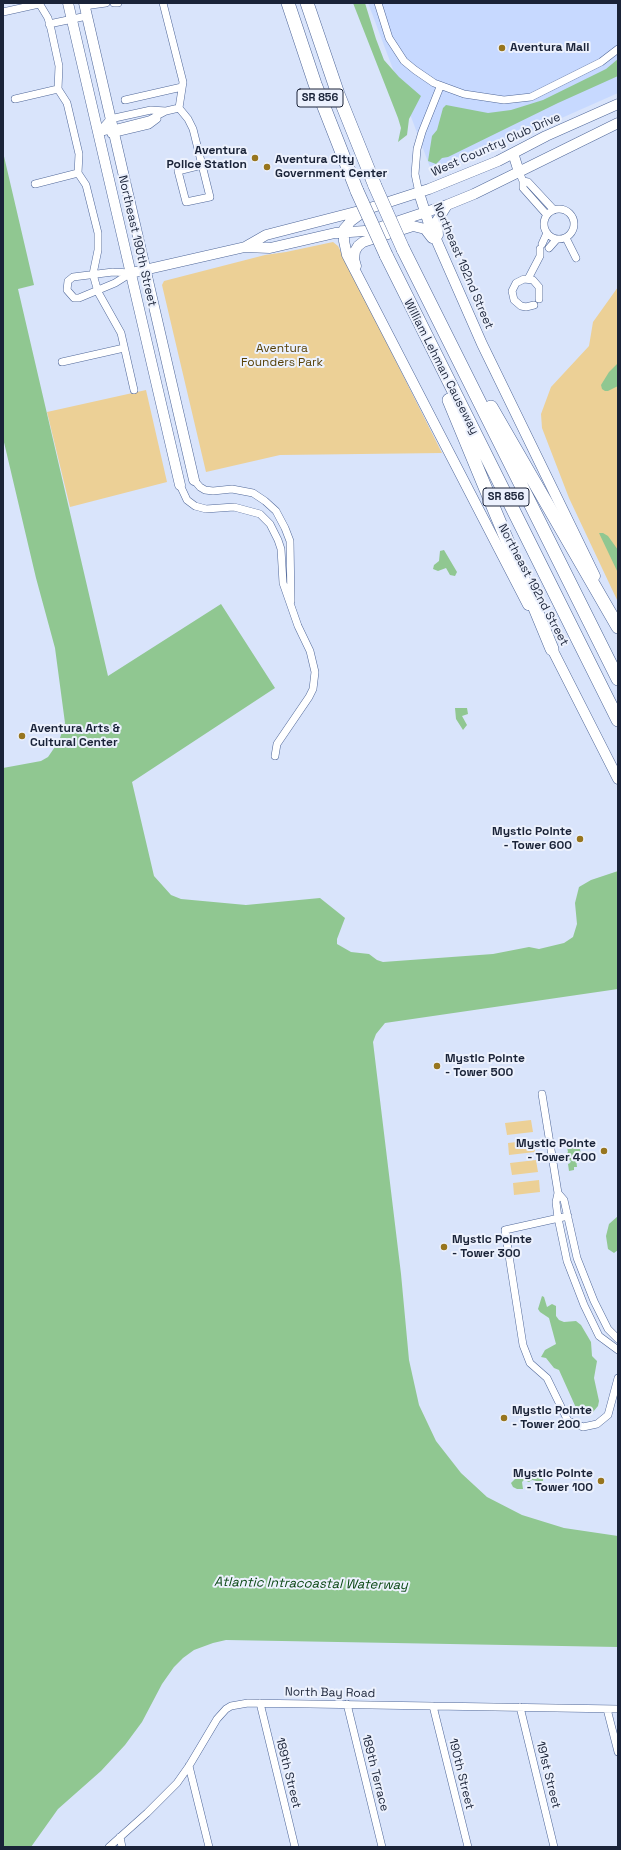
<!DOCTYPE html>
<style>
body{margin:0}
#map{position:relative;width:621px;height:1850px;overflow:hidden;background:#d9e4fb;font-family:"Space Grotesk",sans-serif}
canvas{display:block}
.frame{position:absolute;inset:0;border:4px solid #1a2338;pointer-events:none}
</style>
<div id="map">
<canvas width="621" height="1850"></canvas>
<div class="frame"></div>
</div>
<script>
const ctx = document.querySelector('canvas').getContext('2d');
ctx.lineJoin = 'round';
function paint(path, color) {
  ctx.fillStyle = color;
  ctx.fill(path, 'evenodd');
}
function toPath(rows) {
  const path = new Path2D();
  for (const r of rows) {
    if (r.length === 3) {
      path.moveTo(r[0] + r[2], r[1]);
      path.arc(r[0], r[1], r[2], 0, 2 * Math.PI);
      continue;
    }
    path.moveTo(r[0], r[1]);
    for (let i = 2; i < r.length; i += 2) path.lineTo(r[i], r[i + 1]);
  }
  return path;
}
function strokePath(path, color, width, dash) {
  ctx.strokeStyle = color;
  ctx.lineWidth = width;
  ctx.lineCap = dash ? 'butt' : 'round';
  ctx.setLineDash(dash || []);
  ctx.stroke(path);
}
function drawText(font, color, halo, rows, align = 'center') {
  ctx.font = font + ' "Space Grotesk",sans-serif';
  ctx.lineWidth = 4;
  ctx.setLineDash([]);
  ctx.textBaseline = 'middle';
  ctx.strokeStyle = halo;
  ctx.fillStyle = color;
  for (const [text, x, y, turn = 0] of rows) {
    ctx.save();
    ctx.translate(x, y);
    ctx.rotate((+turn || 0) * Math.PI / 180);
    ctx.textAlign = isNaN(turn) ? turn : align;
    if (halo) ctx.strokeText(text, 0, 0);
    ctx.fillText(text, 0, 0);
    ctx.restore();
  }
}
const built = toPath([
 [368,3,618,3,618,93,433,175]
]);
const green = toPath([
 [333,242,338,246,442,453,280,455,206,472,162,285,164,281,265,255,286,252],
 [618,287,618,602,569,498,542,428,541,414,551,387,589,346,593,322],
 [146,390,167,482,70,507,47,412],
 [531,1120,533,1132,507,1135,505,1123],
 [534,1140,535,1152,509,1155,508,1143],
 [536,1160,538,1172,512,1175,510,1163],
 [539,1180,540,1192,514,1195,513,1183]
]);
const water = toPath([
 [353,3,365,3,376,39,384,60,399,77,421,96,409,119,407,135,398,142,401,128,398,118],
 [618,59,618,76,558,103,448,157,442,158,436,164,428,161,432,136,437,130,443,108,446,105,488,113,511,110,543,100,606,69],
 [3,152,34,285,18,289,108,676,221,604,275,688,132,782,154,876,171,895,181,899,246,905,320,898,345,918,337,939,337,944,351,952,369,954,377,960,383,962,493,954,529,947,539,949,564,943,573,937,577,924,575,903,579,887,591,880,618,871,618,989,385,1023,376,1034,373,1042,401,1274,409,1360,419,1405,436,1441,461,1473,487,1497,522,1515,564,1528,618,1536,618,1647,226,1640,213,1643,194,1650,183,1658,174,1667,162,1684,142,1722,125,1745,101,1771,58,1809,31,1847,3,1847,3,768,41,761,48,757,59,741,65,723,55,648,36,578,3,438],
 [618,363,618,386,608,391,605,391,602,389,601,385,609,372],
 [599,533,603,533,608,536,618,550,618,573],
 [444,550,457,572,455,576,450,575,446,568,438,571,433,569,434,565,439,561,440,551],
 [455,708,467,708,468,714,462,716,467,725,463,730,456,719],
 [568,1145,578,1147,580,1149,581,1155,576,1158,577,1167,574,1167,574,1170,569,1171,568,1164,570,1163,571,1161,567,1159,565,1156,568,1152,567,1147],
 [618,1216,618,1250,614,1253,608,1249,606,1236,609,1224],
 [542,1296,544,1297,547,1307,552,1304,556,1306,556,1316,559,1320,564,1322,576,1321,581,1325,591,1342,592,1356,597,1361,594,1378,599,1401,598,1406,593,1412,586,1413,577,1410,559,1370,554,1368,546,1358,541,1357,545,1350,556,1344,549,1318,540,1312,538,1309],
 [516,1471,526,1475,530,1473,536,1474,540,1471,543,1474,543,1481,541,1482,532,1480,529,1482,524,1480,522,1482,523,1489,517,1489,513,1487,511,1483,515,1479,514,1474]
]);
const street = toPath([
 [39,3,48,18,51,29,59,66,58,89,67,103,79,154,78,173,86,185,98,233,98,250,93,274,98,292,121,333,134,390],
 [114,3,118,3],
 [163,3,183,82,179,108,188,119,193,129,210,197,186,202,178,171,202,165],
 [378,3,389,38,404,61,415,70,434,83,464,94,504,100,531,97,601,62,618,49],
 [84,6,106,3],
 [3,12,39,4],
 [49,24,87,16],
 [15,99,58,89],
 [125,100,182,87],
 [98,133,149,120,166,111,179,108],
 [98,133,110,119,151,110,166,111],
 [111,134,149,125,157,119],
 [519,172,523,181,523,188,547,215],
 [523,181,528,182,554,210],
 [35,184,78,173],
 [419,193,415,174,417,149,422,132,440,87],
 [559,224,15],
 [566,238,576,258],
 [542,244,547,233],
 [549,248,556,240],
 [113,272,131,273,115,283,79,298,74,298,67,290,68,281,73,277,113,272],
 [528,279,540,256,540,249],
 [534,305,526,307,521,306,514,300,512,291,516,283,524,279,533,280,539,287,539,299],
 [62,362,124,348],
 [194,480,200,487,205,490,213,491,232,489,253,493,265,501,276,511,285,528,290,541,291,601],
 [180,485,187,500,195,506,206,509,234,507,260,514,270,524,278,540,281,549,283,583,298,626,310,651,315,672,313,689,309,697,277,744,275,756],
 [542,1094,558,1193,556,1202,558,1218,567,1261,584,1305,599,1336,618,1350],
 [558,1193,564,1200,577,1258,594,1301,608,1329,618,1339],
 [568,1216,505,1230,523,1345,530,1363,547,1378,568,1421,583,1427,597,1424,608,1415,618,1378],
 [260,1703,295,1847],
 [347,1704,382,1847],
 [433,1706,468,1847],
 [520,1707,554,1847],
 [607,1709,618,1752],
 [189,1766,209,1847],
 [120,1837,122,1847],
 [109,1847,147,1813,177,1783,189,1766,217,1719,226,1709,231,1706,248,1703,618,1709]
]);
const secondary = toPath([
 [68,3,180,485],
 [84,3,194,480],
 [513,153,519,172],
 [419,193,428,221,482,344,595,576],
 [367,209,351,221,344,229,344,241,347,255,528,605],
 [438,235,437,221,447,205],
 [245,247,266,235,367,209,429,189,498,161,546,136,618,104],
 [356,266,354,259,355,251,358,246,363,242,413,226,425,229,432,238],
 [131,273,245,247,270,248,335,233,365,231,381,227,447,205,474,194,618,123],
 [549,643,618,779]
]);
const highway = toPath([
 [288,3,315,84,357,191],
 [307,3,338,94,375,186],
 [403,249,618,679],
 [386,255,618,720],
 [449,400,552,649],
 [491,407,618,627]
]);
const highwayBridge = toPath([
 [375,186,403,249],
 [357,191,386,255]
]);
const markers = [
 [502,48,4,"#97751e"],
 [255,158,4,"#97751e"],
 [267,167,4,"#97751e"],
 [22,736,4,"#97751e"],
 [580,839,4,"#97751e"],
 [437,1066,4,"#97751e"],
 [604,1151,4,"#97751e"],
 [444,1247,4,"#97751e"],
 [504,1418,4,"#97751e"],
 [601,1481,4,"#97751e"]
];
const shields = [
 [320,98,46],
 [506,497,46]
];
const shieldNames = [
 ["SR 856",320,98],
 ["SR 856",506,497]
];
const poiNames = [
 ["Aventura Mall",510,48],
 ["Aventura",247,151,"right"],
 ["Police Station",247,165,"right"],
 ["Aventura City",275,160],
 ["Government Center",275,174],
 ["Aventura Arts &",30,729],
 ["Cultural Center",30,743],
 ["Mystic Pointe",572,832,"right"],
 ["- Tower 600",572,846,"right"],
 ["Mystic Pointe",445,1059],
 ["- Tower 500",445,1073],
 ["Mystic Pointe",596,1144,"right"],
 ["- Tower 400",596,1158,"right"],
 ["Mystic Pointe",452,1240],
 ["- Tower 300",452,1254],
 ["Mystic Pointe",512,1411],
 ["- Tower 200",512,1425],
 ["Mystic Pointe",593,1474,"right"],
 ["- Tower 100",593,1488,"right"]
];
const streetNames = [
 ["West Country Club Drive",496,145,-24],
 ["Northeast 190th Street",137,241,77],
 ["Northeast 192nd Street",463,266,67],
 ["William Lehman Causeway",441,367,63],
 ["Northeast 192nd Street",533,585,62],
 ["North Bay Road",330,1693,1],
 ["189th Street",288,1773,76],
 ["189th Terrace",375,1773,76],
 ["190th Street",461,1774,76],
 ["191st Street",548,1775,76]
];
const parkNames = [
 ["Aventura",282,349],
 ["Founders Park",282,363]
];
const waterNames = [
 ["Atlantic Intracoastal Waterway",311,1584,1]
];
paint(built, '#c7d9ff');
paint(green, '#ecd096');
paint(water, '#90c791');
strokePath(street, '#516899', 8);
strokePath(secondary, '#516899', 11);
strokePath(highway, '#516899', 14);
strokePath(street, '#fff', 7);
strokePath(secondary, '#fff', 10);
strokePath(highway, '#fff', 13);
strokePath(highwayBridge, '#516899', 14, []);
strokePath(highwayBridge, '#fff', 13);
for (const [x, y, r, color] of markers) {
  const dot = new Path2D();
  dot.arc(x, y, r, 0, 2 * Math.PI);
  ctx.fillStyle = color;
  ctx.fill(dot);
  strokePath(dot, '#ecf1fd', 1.5);
}
for (const [x, y, w] of shields) {
  const box = new Path2D();
  box.roundRect(x - w / 2, y - 9, w, 18, 3);
  ctx.fillStyle = '#ecf1fd';
  ctx.fill(box);
  strokePath(box, '#1a2338', 1);
}
drawText('bold 11px', '#1a2338', null, shieldNames);
drawText('bold 12px', '#1a2338', '#ecf1fd', poiNames, 'left');
drawText('12px', '#1a2338', '#ecf1fd', streetNames);
drawText('12px', '#584209', '#ecf1fd', parkNames);
drawText('italic 13px', '#0a4714', '#ecf1fd', waterNames);
</script>
